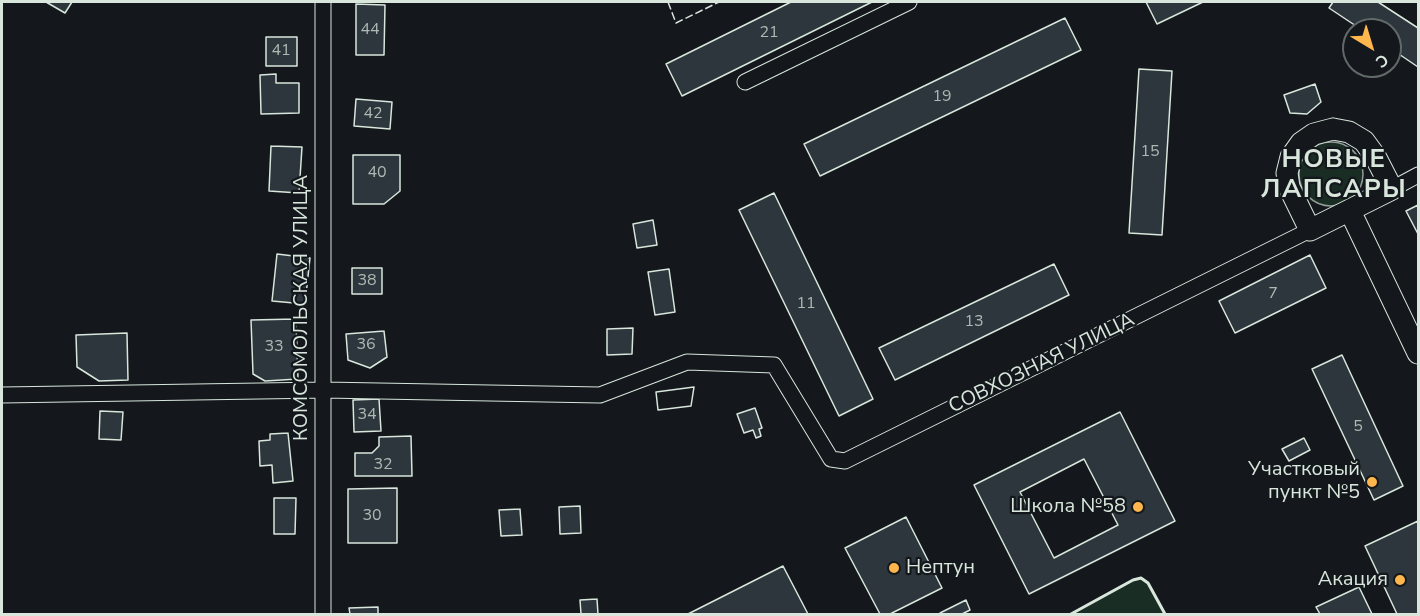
<!DOCTYPE html>
<meta charset="utf-8">
<style>
body{margin:0}
#map{position:relative;width:1420px;height:616px;overflow:hidden;background:#14181c;font-family:"Nunito Sans",sans-serif}
canvas{display:block}
.frame{position:absolute;inset:0;border:3px solid #d8e6dc;pointer-events:none}
.north{position:absolute;left:1342px;top:18px;width:60px;height:60px;box-sizing:border-box;background:#14181c;border:2px solid #626a69;border-radius:50%;rotate:142deg;font-size:16px;font-weight:700;line-height:24px;text-align:center;color:#d8e6dc}
.north::after{content:'';display:block;margin:auto;width:21px;height:27px;background:#ffb74d;clip-path:polygon(50% 0,100% 100%,50% 72%,0 100%)}
</style>
<div id="map">
<canvas width="1420" height="616"></canvas>
<div class="frame"></div>
<div class="north">С</div>
</div>
<script>
const ctx = document.querySelector('canvas').getContext('2d');
ctx.lineJoin = 'round';
function paint(path, color) {
  ctx.fillStyle = color;
  ctx.fill(path, 'evenodd');
}
function toPath(rows) {
  const path = new Path2D();
  for (const r of rows) {
    if (r.length === 3) {
      path.moveTo(r[0] + r[2], r[1]);
      path.arc(r[0], r[1], r[2], 0, 2 * Math.PI);
      continue;
    }
    path.moveTo(r[0], r[1]);
    for (let i = 2; i < r.length; i += 2) path.lineTo(r[i], r[i + 1]);
  }
  return path;
}
function strokePath(path, color, width, dash) {
  ctx.strokeStyle = color;
  ctx.lineWidth = width;
  ctx.lineCap = dash ? 'butt' : 'round';
  ctx.setLineDash(dash || []);
  ctx.stroke(path);
}
function drawText(font, color, halo, rows, align = 'center') {
  ctx.font = font + ' "Nunito Sans",sans-serif';
  ctx.lineWidth = 4.5;
  ctx.setLineDash([]);
  ctx.textBaseline = 'middle';
  ctx.strokeStyle = halo;
  ctx.fillStyle = color;
  for (const [text, x, y, turn = 0] of rows) {
    ctx.save();
    ctx.translate(x, y);
    ctx.rotate((+turn || 0) * Math.PI / 180);
    ctx.textAlign = isNaN(turn) ? turn : align;
    if (halo) ctx.strokeText(text, 0, 0);
    ctx.fillText(text, 0, 0);
    ctx.restore();
  }
}
const green = toPath([
 [1331,174,32],
 [1141,578,1148,583,1165,614,1071,614,1133,580,1141,578]
]);
const building = toPath([
 [46,2,72,2,65,13,46,2],
 [791,2,872,2,682,96,666,64,791,2],
 [1146,2,1203,2,1157,24,1146,2],
 [1333,2,1378,2,1418,28,1418,67,1390,48,1390,30,1362,30,1329,8,1333,2],
 [356,4,385,5,384,55,356,55,356,4],
 [1065,18,1081,50,820,176,804,144,1065,18],
 [266,37,297,37,297,66,266,66,266,37],
 [1139,69,1172,71,1162,235,1129,233,1139,69],
 [276,74,276,83,299,83,299,113,261,114,260,75,276,74],
 [1315,84,1321,102,1307,114,1290,113,1284,95,1315,84],
 [356,99,392,102,390,129,354,126,356,99],
 [271,146,302,147,299,193,269,191,271,146],
 [353,155,400,155,400,191,384,204,353,204,353,155],
 [774,193,873,399,839,416,739,210,774,193],
 [1418,205,1418,234,1406,211,1418,205],
 [653,220,657,245,637,248,633,224,653,220],
 [277,254,310,258,305,304,272,301,277,254],
 [1310,255,1326,288,1235,333,1219,301,1310,255],
 [1054,264,1069,295,895,380,879,348,1054,264],
 [352,268,382,268,382,294,352,294,352,268],
 [669,269,675,312,655,315,648,272,669,269],
 [296,319,298,379,265,381,253,374,251,320,296,319],
 [633,328,632,354,607,355,607,329,633,328],
 [384,331,387,357,370,368,348,360,346,334,384,331],
 [127,333,128,380,99,381,77,367,76,335,127,333],
 [1342,355,1403,486,1374,500,1312,369,1342,355],
 [694,387,691,406,658,410,656,392,694,387],
 [694,387,691,406,658,410,656,392,694,387],
 [379,399,381,431,354,432,353,400,379,399],
 [755,408,762,428,759,429,761,436,756,438,753,430,744,433,737,414,755,408],
 [100,411,123,412,121,440,99,439,100,411],
 [1120,412,1175,521,1029,594,974,485,1120,412],
 [1084,459,1118,525,1054,558,1020,492,1084,459],
 [288,433,293,481,273,483,272,465,260,466,259,441,270,440,270,434,288,433],
 [411,436,412,476,355,476,355,453,372,453,379,446,379,437,411,436],
 [1304,438,1310,450,1289,461,1282,449,1304,438],
 [397,488,397,543,348,543,348,489,397,488],
 [274,498,296,498,295,534,274,534,274,498],
 [580,506,581,533,560,534,559,507,580,506],
 [520,509,522,535,501,536,499,510,520,509],
 [906,517,942,588,890,614,880,614,845,548,906,517],
 [1418,521,1418,614,1395,614,1397,614,1365,546,1418,521],
 [783,566,808,614,688,614,783,566],
 [1359,587,1372,614,1320,614,1316,607,1359,587],
 [597,599,598,614,581,614,580,600,597,599],
 [966,600,970,610,962,614,941,614,940,613,966,600],
 [378,607,378,614,350,614,349,608,378,607]
]);
const street = toPath([
 [323,2,323,614],
 [745,82,909,2],
 [1392,189,1418,175],
 [2,395,324,390,600,395,687,362,774,365,831,459,845,461,1310,230]
]);
const secondary = toPath([
 [1333,129,1349,132,1364,141,1375,156,1392,189,1310,230,1289,187,1287,173,1291,157,1301,143,1314,134,1333,129],
 [1350,211,1418,353]
]);
const fence = toPath([
 [668,2,676,23,719,2]
]);
const wall = toPath([
 [1071,614,1133,580,1141,578,1148,583,1165,614]
]);
const markers = [
 [1372,482,6,"#ffb74d"],
 [1138,507,6,"#ffb74d"],
 [894,568,6,"#ffb74d"],
 [1400,580,6,"#ffb74d"]
];
const numberNames = [
 ["44",370,30],
 ["21",769,33],
 ["41",281,51],
 ["19",942,97],
 ["42",373,114],
 ["15",1150,152],
 ["40",377,173],
 ["38",367,281],
 ["7",1273,294],
 ["11",806,304],
 ["13",974,322],
 ["36",366,345],
 ["33",274,347],
 ["34",367,415],
 ["5",1358,427],
 ["32",383,465],
 ["30",372,516]
];
const streetNames = [
 ["КОМСОМОЛЬСКАЯ УЛИЦА",302,308,-90],
 ["СОВХОЗНАЯ УЛИЦА",1042,364,-26]
];
const poiNames = [
 ["Участковый",1360,470],
 ["пункт №5",1360,493],
 ["Школа №58",1126,507],
 ["Нептун",906,568,"left"],
 ["Акация",1388,580]
];
const districtNames = [
 ["НОВЫЕ",1334,161],
 ["ЛАПСАРЫ",1334,191]
];
paint(green, '#1a2d24');
strokePath(green, '#939e99', 1.5);
paint(building, '#2c363c');
strokePath(building, '#d8e6dc', 1.5);
strokePath(street, '#d8e6dc', 17);
strokePath(secondary, '#d8e6dc', 23);
strokePath(street, '#14181c', 15);
strokePath(secondary, '#14181c', 21);
strokePath(fence, '#d8e6dc', 1.5, [8, 3]);
strokePath(wall, '#d8e6dc', 3);
for (const [x, y, r, color] of markers) {
  const dot = new Path2D();
  dot.arc(x, y, r, 0, 2 * Math.PI);
  ctx.fillStyle = color;
  ctx.fill(dot);
  strokePath(dot, '#14181c', 2);
}
drawText('16px', '#adbab4', null, numberNames);
drawText('20px', '#d8e6dc', '#14181c', streetNames);
drawText('20px', '#d8e6dc', '#14181c', poiNames, 'right');
ctx.letterSpacing = '1.5px';
drawText('bold 26px', '#d8e6dc', '#14181c', districtNames);
ctx.letterSpacing = '0px';
</script>
